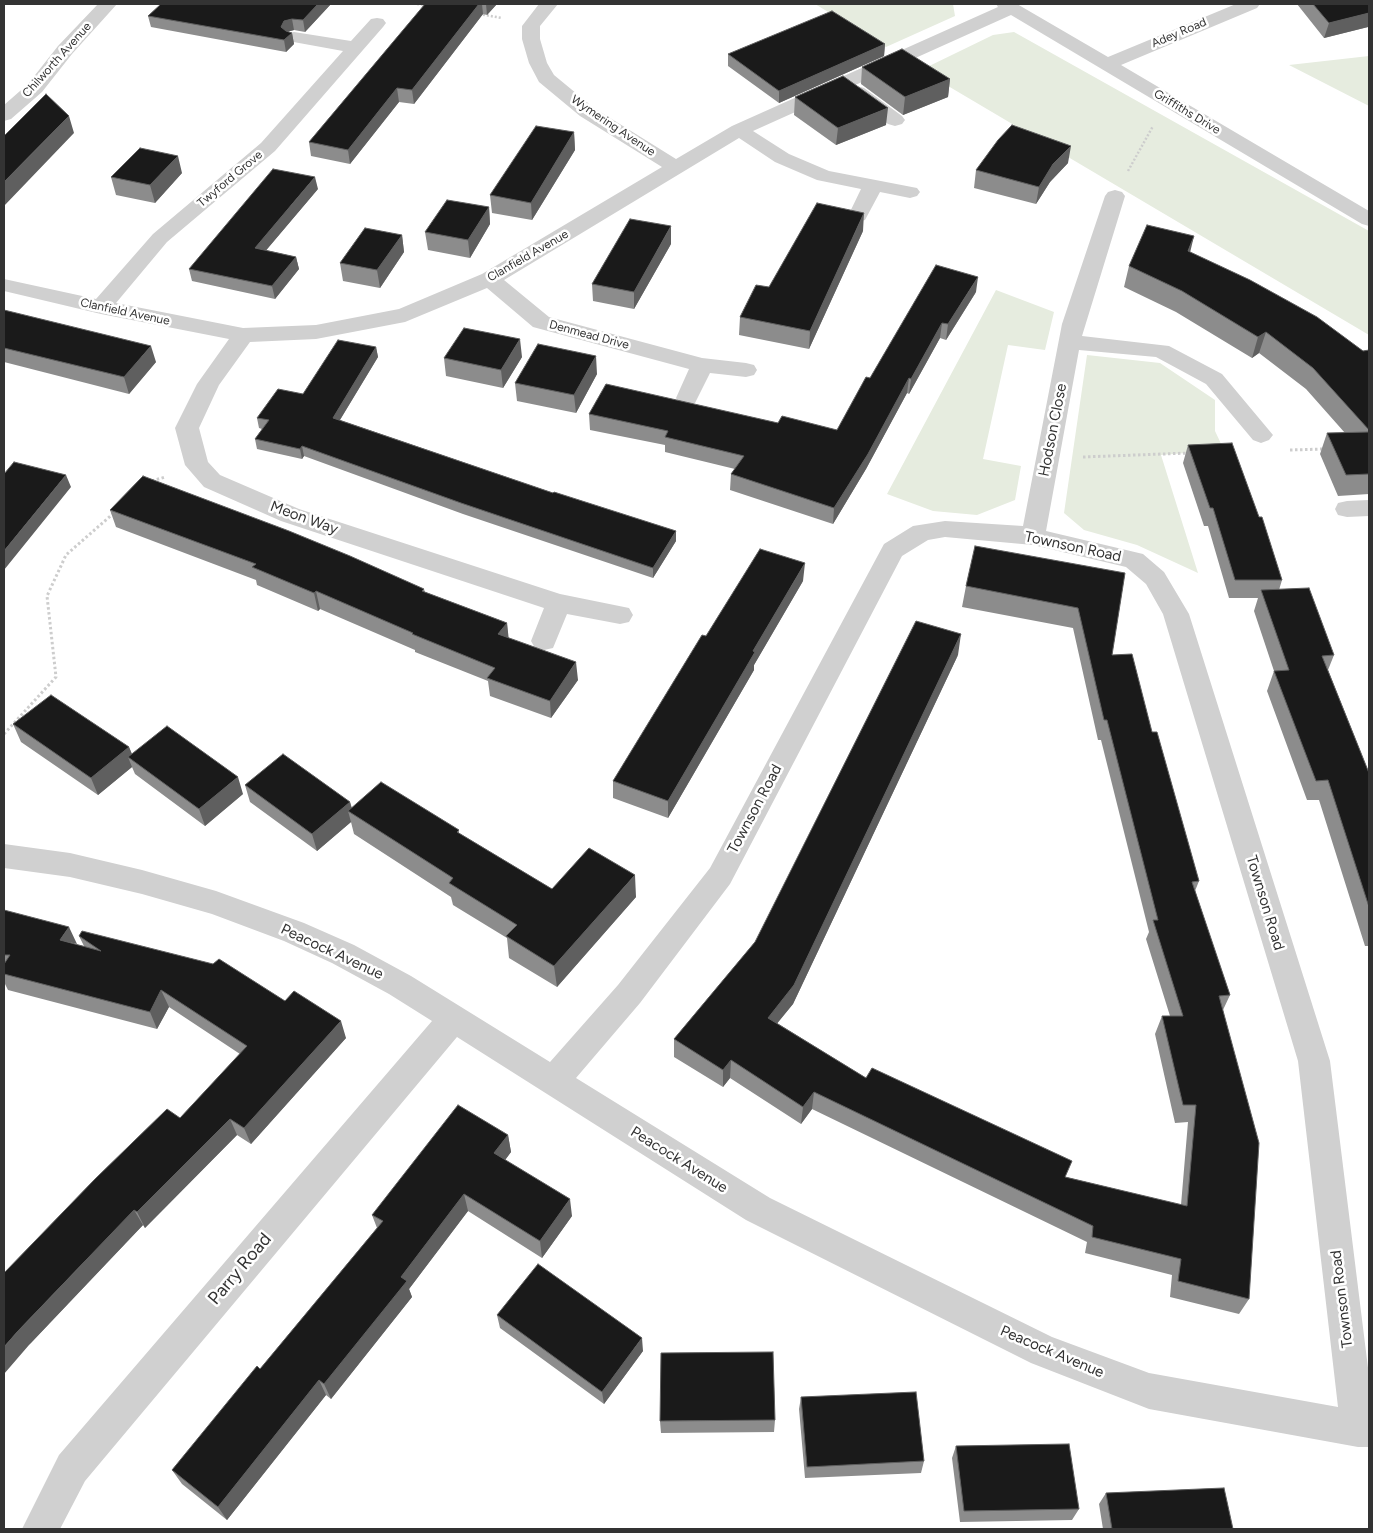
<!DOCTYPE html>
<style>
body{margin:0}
#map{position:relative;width:1373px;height:1533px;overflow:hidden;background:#fff;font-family:Figtree,sans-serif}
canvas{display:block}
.frame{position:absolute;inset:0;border:5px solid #333;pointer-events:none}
</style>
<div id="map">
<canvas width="1373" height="1533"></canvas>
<div class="frame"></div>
</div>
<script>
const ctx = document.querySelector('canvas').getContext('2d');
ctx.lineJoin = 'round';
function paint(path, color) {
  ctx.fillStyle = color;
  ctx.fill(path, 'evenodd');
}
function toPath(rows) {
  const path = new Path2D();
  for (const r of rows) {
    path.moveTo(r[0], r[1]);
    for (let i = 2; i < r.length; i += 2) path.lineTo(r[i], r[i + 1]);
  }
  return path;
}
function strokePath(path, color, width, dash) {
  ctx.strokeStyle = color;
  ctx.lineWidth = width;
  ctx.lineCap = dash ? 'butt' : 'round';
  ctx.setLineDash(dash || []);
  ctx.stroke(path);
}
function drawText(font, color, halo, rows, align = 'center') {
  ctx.font = font + ' Figtree,sans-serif';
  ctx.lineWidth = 5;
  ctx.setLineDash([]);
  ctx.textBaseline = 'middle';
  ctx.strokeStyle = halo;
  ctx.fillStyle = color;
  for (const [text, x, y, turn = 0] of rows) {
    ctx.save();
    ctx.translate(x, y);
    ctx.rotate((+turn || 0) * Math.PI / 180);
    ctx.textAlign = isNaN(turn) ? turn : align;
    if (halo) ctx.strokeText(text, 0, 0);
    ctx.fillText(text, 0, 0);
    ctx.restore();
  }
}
const green = toPath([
 [815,4,953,4,955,16,886,47],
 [1014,32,1369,231,1369,335,921,70,993,35],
 [1369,56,1369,106,1289,65],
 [996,290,1054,312,1045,350,1008,345,983,459,1021,466,1015,500,977,515,933,511,887,494],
 [1087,355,1160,363,1215,400,1215,431,1224,450,1161,455,1198,573,1137,545,1084,530,1064,513]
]);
const pathFar1 = toPath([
 [417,4,426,5],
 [479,14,502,18],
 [1128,171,1153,126]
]);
const path = toPath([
 [1290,450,1324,449],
 [1083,457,1189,453],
 [152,481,165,477],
 [4,734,56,677,47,596,66,555,115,512]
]);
const minor = toPath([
 [98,4,117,4,72,54,42,92,11,119,4,121,4,105,28,84,58,46,98,4],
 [539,4,558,4,540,26,540,39,547,63,554,75,594,108,676,159,732,126,998,7,996,4,1017,4,1108,57,1236,4,1260,4,1257,8,1121,65,1369,211,1369,226,1362,224,1011,15,753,131,789,154,829,171,917,188,920,192,917,196,910,198,880,192,865,220,858,222,851,220,848,216,861,189,817,180,775,162,739,138,504,280,549,317,702,358,746,363,754,365,757,370,754,375,746,377,710,373,695,403,687,405,679,403,676,398,689,369,533,327,487,288,405,322,316,339,250,342,219,385,199,428,208,462,220,475,299,509,560,594,629,608,633,615,629,622,620,624,567,614,553,648,544,650,535,648,531,641,544,608,281,521,204,487,185,465,175,428,197,384,229,339,101,314,4,291,4,279,96,299,153,234,261,143,343,51,288,41,285,37,288,33,294,32,351,41,371,19,377,18,383,19,386,23,383,27,275,151,167,242,116,303,243,328,316,325,399,309,482,274,662,167,580,116,539,82,529,63,522,39,522,26,539,4],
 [857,86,864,88,902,116,905,120,902,124,895,126,888,124,850,96,848,92,850,88,857,86],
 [1115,190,1122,192,1125,196,1082,336,1169,346,1222,374,1273,435,1269,440,1261,443,1253,440,1206,384,1156,357,1079,350,1046,531,1143,554,1164,572,1189,614,1330,1061,1369,1376,1369,1447,1358,1447,1149,1409,1031,1363,746,1220,457,1037,85,1481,60,1529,22,1529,59,1455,432,1021,389,994,332,963,284,941,212,914,142,894,70,877,4,868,4,844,70,853,142,870,216,891,304,923,354,945,411,976,550,1062,618,985,710,868,884,544,913,526,945,521,1023,526,1062,324,1105,196,1108,192,1115,190],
 [945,537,1033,545,1126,567,1146,584,1163,614,1298,1061,1338,1407,1149,1373,1052,1337,770,1198,576,1078,640,1003,730,884,902,556,928,540,945,537],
 [1369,500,1369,516,1347,517,1338,515,1335,509,1338,503,1347,501,1369,500]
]);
const wall = toPath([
 [331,4,305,32,294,30,287,32,292,33,294,44,286,52,151,27,148,16],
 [425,4,497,4,487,15,483,14,414,104,399,102,350,164,311,156,309,142],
 [1297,4,1369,4,1369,29,1368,27,1324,38],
 [885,44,884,56,779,103,728,66,728,54],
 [862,67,950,79,948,97,903,115,861,84],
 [795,97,886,125,836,145,794,115],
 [574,132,575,150,532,220,492,213,490,195],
 [1068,163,1050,182,1036,204,974,188,976,170],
 [182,173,155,203,116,195,111,177],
 [318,189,266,250,296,257,299,269,275,299,192,281,189,269],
 [489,207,490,224,470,258,428,250,425,232],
 [863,231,809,349,739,335,740,317,769,287],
 [402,235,404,252,380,288,343,281,340,263],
 [671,244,634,309,593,301,592,284],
 [1190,252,1363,351,1369,350,1369,494,1338,496,1320,454,1327,433,1345,433,1306,389,1259,353,1252,358,1176,312,1124,287,1129,266],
 [976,292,946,340,940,338,909,394,907,393,866,469,833,524,730,490,731,474,735,469,665,452,665,445,590,430,589,414,778,423,837,430,870,378],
 [4,310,156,362,129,394,4,362],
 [376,347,378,357,340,420,553,493,676,531,676,541,653,578,463,514,304,456,302,459,257,449,255,439,262,429,259,428,257,418,303,394],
 [522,357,503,388,446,376,444,358],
 [597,374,576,413,517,401,515,383],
 [1188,445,1282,580,1279,590,1334,655,1328,670,1369,773,1369,946,1365,946,1319,800,1307,800,1267,691,1274,671,1254,611,1258,598,1229,598,1208,526,1204,526,1183,463],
 [110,510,424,589,425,592,507,623,508,638,578,680,551,718,490,696,488,681,415,652,415,650,320,609,318,611,257,585,256,580,116,527],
 [1125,573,1112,655,1152,732,1199,881,1195,891,1230,995,1223,1010,1249,1299,1239,1314,1170,1297,1172,1275,1085,1253,1087,1242,812,1109,801,1124,730,1078,723,1087,674,1057,674,1039,755,942,958,655,793,1004,777,1023,866,1078,1066,1177,1181,1205,1188,1122,1175,1123,1155,1034,1162,1016,1170,1016,1146,939,1149,932,1101,740,1098,740,1073,628,962,607,966,586],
 [803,581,754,665,754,670,668,818,613,798,613,781,706,636],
 [13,724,129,747,132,754,243,794,205,826,135,774,132,767,98,795,21,742],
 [245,785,350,802,352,808,459,830,459,833,552,889,636,897,557,987,509,958,507,938,453,905,451,897,354,834,351,822,317,851,250,802],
 [4,910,77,945,84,946,79,936,285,1001,346,1038,251,1144,237,1135,145,1228,143,1225,29,1345,180,1118,240,1054,169,1007,157,1029,8,990,4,982],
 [508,1135,511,1152,505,1160,572,1216,542,1258,468,1211,409,1289,412,1297,331,1399,326,1395,227,1520,182,1484,172,1470,260,1369,377,1228,372,1215],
 [497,1315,643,1351,604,1404,500,1328],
 [801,1397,924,1461,921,1473,805,1478,799,1409],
 [775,1420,774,1432,661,1433,660,1421],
 [956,1446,1079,1509,1072,1520,960,1522,952,1458],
 [1106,1493,1233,1529,1103,1529,1099,1504]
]);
const shadedWall = toPath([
 [318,4,331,4,305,32,303,20],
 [479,4,482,4,483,14,414,104,412,90],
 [486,4,497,4,487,15],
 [1369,13,1369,25,1368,27,1324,38,1329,23],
 [292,19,294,30,286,32,284,38,281,27,284,21],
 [292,33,294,44,286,52,284,40],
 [885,44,884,56,779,103,779,91],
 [950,79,948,97,903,115,905,97],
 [397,88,399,102,350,164,348,150],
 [888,108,886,125,836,145,838,128],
 [69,116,74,133,4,206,4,182],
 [574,132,575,150,532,220,531,203],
 [1071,146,1068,163,1050,182,1036,204,1039,187,1053,164],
 [178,156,182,173,155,203,150,185],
 [315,177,318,189,258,260,255,248],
 [489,207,490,224,470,258,468,240],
 [864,213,863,231,809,349,810,331],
 [671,226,671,244,634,309,634,292],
 [402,235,404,252,380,288,377,270],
 [1194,236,1189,257,1188,251],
 [296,257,299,269,275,299,272,286],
 [978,277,976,292,946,340,948,324],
 [942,323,940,338,909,394,911,379],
 [1266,332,1259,353,1252,358,1258,337],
 [520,339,522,357,503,388,501,370],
 [151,346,156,362,129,394,124,377],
 [376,347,378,357,335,428,333,418],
 [596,356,597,374,576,413,574,395],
 [909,378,907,393,866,469,833,524,834,508],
 [302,446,304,456,302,459,300,449],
 [66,475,71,487,4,570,4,551],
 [676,531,676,541,653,578,653,568],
 [805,563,803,581,754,665,754,670,668,818,668,801,753,651],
 [316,591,320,609,318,611,314,593],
 [507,623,509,641,498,634],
 [961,634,958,655,793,1004,767,1036,768,1018],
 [576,662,578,680,551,718,550,701],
 [129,747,135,762,128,757,132,767,98,795,91,778],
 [238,777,243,794,205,826,199,809],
 [350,802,353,814,348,811,351,822,317,851,312,834],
 [635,875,636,897,557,987,554,966],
 [69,927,77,944,60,940],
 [161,990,169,1007,157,1029,150,1012],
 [341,1021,346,1038,251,1144,244,1128],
 [731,1060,730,1078,723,1087,723,1070],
 [814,1092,812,1109,801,1124,803,1107],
 [230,1119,237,1135,145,1228,137,1212],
 [508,1135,511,1152,497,1171,494,1153],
 [464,1194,468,1211,409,1289,412,1297,331,1399,324,1384,401,1277],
 [570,1199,572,1216,542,1258,540,1241],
 [134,1210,143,1225,29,1345,4,1374,4,1347,18,1331],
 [642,1338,643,1351,604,1404,602,1392],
 [319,1380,326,1395,227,1520,218,1507]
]);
const building = toPath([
 [161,4,318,4,303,20,292,19,284,21,281,27,286,31,292,33,284,40,148,16,161,4],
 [425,4,479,4,412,90,397,88,348,150,309,142,425,4],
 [1313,4,1369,4,1369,13,1329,23,1313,4],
 [832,11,885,44,779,91,728,54,832,11],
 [902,49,950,79,905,97,862,67,902,49],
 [843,76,888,108,838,128,795,97,843,76],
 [46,94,69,116,4,182,4,136,46,94],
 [1012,125,1071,146,1053,164,1039,187,976,170,998,140,1012,125],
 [536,126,574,132,531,203,490,195,536,126],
 [140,148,178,156,150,185,111,177,140,148],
 [273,169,315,177,255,248,296,257,272,286,189,269,273,169],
 [447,200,489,207,468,240,425,232,447,200],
 [817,203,864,213,810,331,740,317,756,285,769,287,817,203],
 [630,219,671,226,634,292,592,284,630,219],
 [1147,225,1194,236,1188,251,1250,280,1317,317,1363,351,1369,350,1369,430,1313,368,1266,332,1258,337,1182,291,1129,266,1147,225],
 [365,228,402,235,377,270,340,263,365,228],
 [936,265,978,277,948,324,942,323,911,379,909,378,868,454,834,508,731,474,744,456,665,437,668,431,589,414,606,384,778,423,782,416,837,430,866,377,870,378,936,265],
 [4,310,151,346,124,377,4,348,4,310],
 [464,328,520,339,501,370,444,358,464,328],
 [338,340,376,347,333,418,553,493,554,492,676,531,653,568,461,503,302,446,300,449,255,439,269,420,257,418,278,389,303,394,338,340],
 [538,344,596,356,574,395,515,383,538,344],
 [1369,432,1369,474,1346,475,1327,433,1369,432],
 [1232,443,1259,517,1262,517,1282,580,1235,580,1213,508,1210,508,1188,445,1232,443],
 [14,462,66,475,4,551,4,474,14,462],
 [143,476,289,531,350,556,424,589,422,591,507,623,498,634,576,662,550,701,487,678,495,668,412,634,413,633,316,591,314,593,252,567,256,564,110,510,143,476],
 [975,546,1125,573,1112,655,1132,654,1152,732,1157,732,1199,881,1192,882,1230,995,1219,996,1259,1143,1249,1299,1178,1281,1181,1259,1092,1237,1093,1226,814,1092,803,1107,731,1060,723,1070,674,1039,755,942,916,621,961,634,794,985,768,1018,866,1078,872,1068,1072,1161,1065,1177,1187,1206,1196,1105,1183,1105,1162,1016,1183,1016,1153,920,1158,920,1107,720,1104,720,1078,608,966,586,975,546],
 [760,549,805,563,753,651,755,652,668,801,613,781,702,635,706,636,760,549],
 [1309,588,1334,655,1322,656,1369,773,1369,907,1328,780,1316,781,1274,671,1289,670,1261,590,1309,588],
 [51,695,129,747,91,778,13,724,51,695],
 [167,726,238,777,199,809,128,757,167,726],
 [283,754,350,802,312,834,245,785,283,754],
 [381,782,459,830,457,832,552,889,589,848,635,875,554,966,506,936,517,925,449,883,453,878,348,811,381,782],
 [4,910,69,927,60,940,101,951,79,936,82,931,213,964,219,959,285,1001,294,991,341,1021,244,1128,230,1119,137,1212,134,1210,18,1331,4,1347,4,1273,95,1179,167,1109,180,1118,247,1046,161,990,150,1012,4,974,4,964,10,955,4,955,4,910],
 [458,1105,508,1135,494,1153,570,1199,540,1241,464,1194,401,1277,407,1281,324,1384,319,1380,218,1507,172,1470,257,1366,260,1369,383,1221,372,1215,458,1105],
 [538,1264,642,1338,602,1392,497,1315,538,1264],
 [773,1352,775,1420,660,1421,661,1353,773,1352],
 [916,1392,924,1461,807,1467,801,1397,916,1392],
 [1069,1444,1079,1509,964,1511,956,1446,1069,1444],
 [1224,1488,1233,1529,1112,1529,1106,1493,1224,1488]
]);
const farStreetnames = [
 ["Adey Road",1179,33,-23],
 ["Chilworth Avenue",57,60,-48],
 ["Griffiths Drive",1187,112,31],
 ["Wymering Avenue",613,126,34],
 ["Twyford Grove",230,179,-40],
 ["Clanfield Avenue",528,256,-30],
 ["Clanfield Avenue",125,312,12],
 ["Denmead Drive",589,335,15]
];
const streetNames = [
 ["Hodson Close",1053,430,-79],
 ["Meon Way",304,518,20],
 ["Townson Road",1073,547,12],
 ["Townson Road",755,809,-62],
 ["Townson Road",1265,903,73],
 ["Peacock Avenue",332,952,25],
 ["Peacock Avenue",679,1160,32],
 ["Townson Road",1342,1299,-97],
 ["Peacock Avenue",1052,1352,23]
];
const nearStreetnames = [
 ["Parry Road",240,1269,-50]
];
paint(green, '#e6ecdf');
strokePath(pathFar1, '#cdcdcd', 2.5, [2, 2]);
strokePath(path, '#cdcdcd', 3, [2.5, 2.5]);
paint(minor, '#d0d0d0');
paint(wall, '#8c8c8c');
paint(shadedWall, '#5f5f5f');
paint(building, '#1a1a1a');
strokePath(building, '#5f5f5f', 1);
drawText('12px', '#333', '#fff', farStreetnames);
drawText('15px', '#333', '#fff', streetNames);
drawText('18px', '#333', '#fff', nearStreetnames);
</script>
